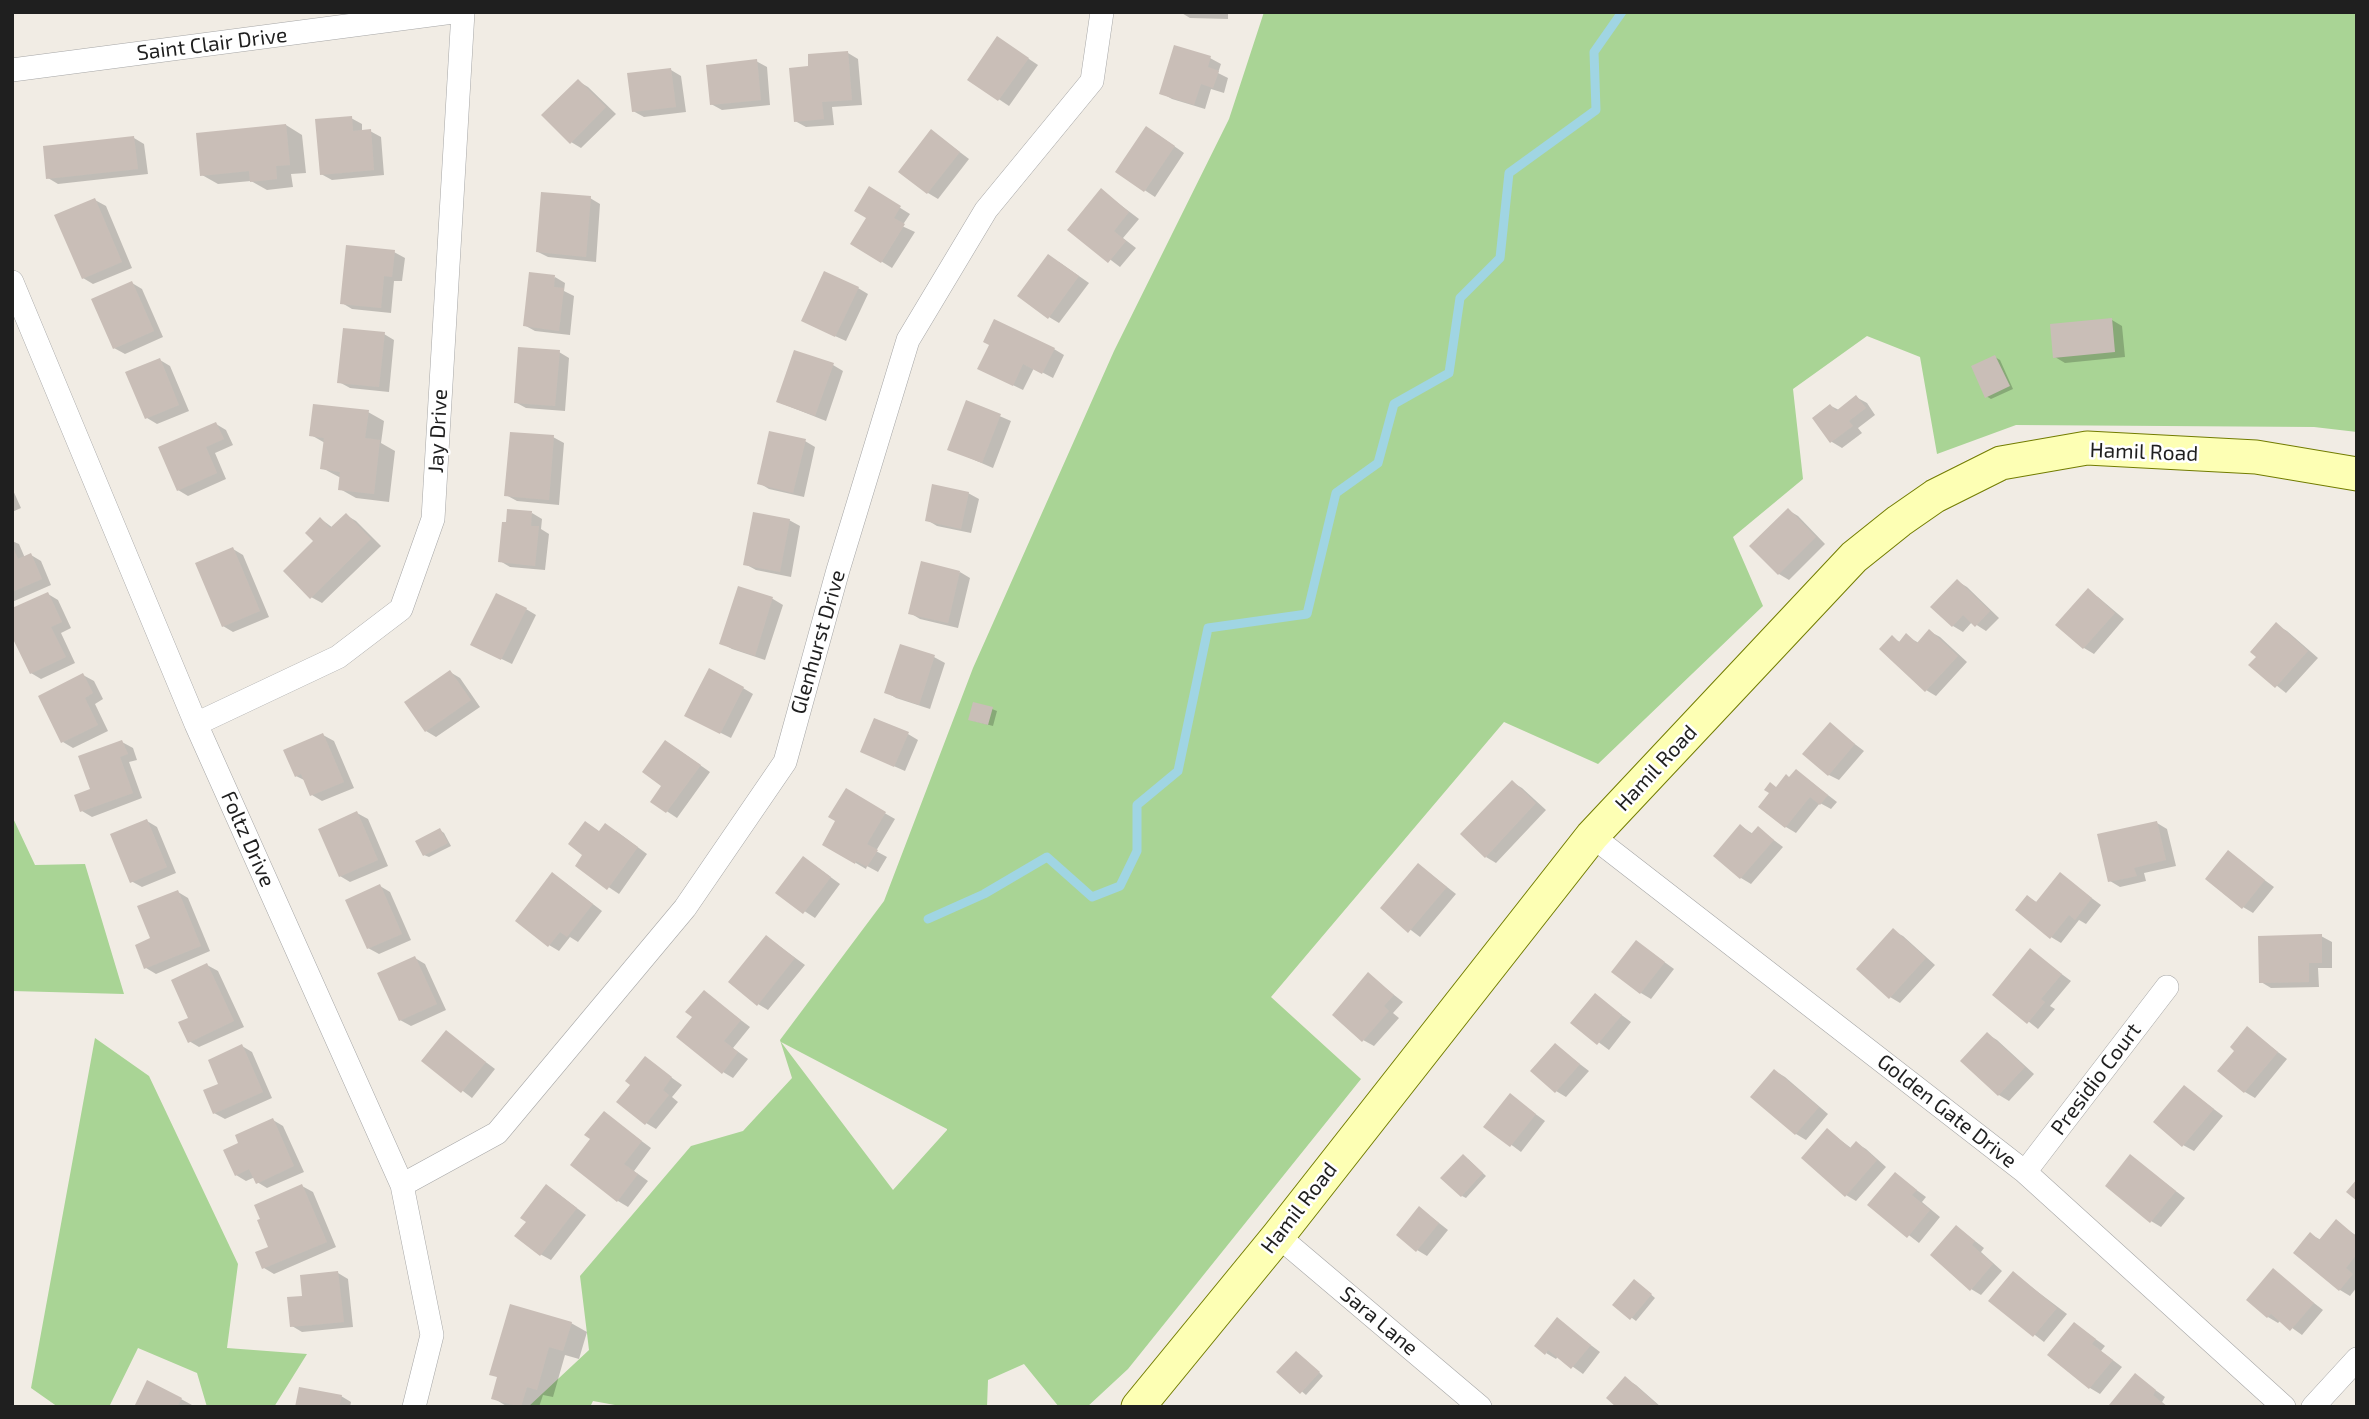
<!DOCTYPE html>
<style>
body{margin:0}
#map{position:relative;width:2369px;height:1419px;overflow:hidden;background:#f1ece4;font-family:"Exo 2",sans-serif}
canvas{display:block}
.frame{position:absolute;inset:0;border:14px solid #1f1f1f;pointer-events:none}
</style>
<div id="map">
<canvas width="2369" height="1419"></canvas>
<div class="frame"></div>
</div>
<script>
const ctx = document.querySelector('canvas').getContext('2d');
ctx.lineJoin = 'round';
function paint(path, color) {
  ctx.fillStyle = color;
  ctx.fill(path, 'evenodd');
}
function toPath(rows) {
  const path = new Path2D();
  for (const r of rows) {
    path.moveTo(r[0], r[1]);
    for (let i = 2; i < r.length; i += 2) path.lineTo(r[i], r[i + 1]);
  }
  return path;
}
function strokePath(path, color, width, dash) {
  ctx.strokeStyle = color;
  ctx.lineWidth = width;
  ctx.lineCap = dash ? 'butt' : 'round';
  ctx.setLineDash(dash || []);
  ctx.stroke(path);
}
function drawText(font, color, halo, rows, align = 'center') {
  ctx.font = font + ' "Exo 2",sans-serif';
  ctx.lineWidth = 5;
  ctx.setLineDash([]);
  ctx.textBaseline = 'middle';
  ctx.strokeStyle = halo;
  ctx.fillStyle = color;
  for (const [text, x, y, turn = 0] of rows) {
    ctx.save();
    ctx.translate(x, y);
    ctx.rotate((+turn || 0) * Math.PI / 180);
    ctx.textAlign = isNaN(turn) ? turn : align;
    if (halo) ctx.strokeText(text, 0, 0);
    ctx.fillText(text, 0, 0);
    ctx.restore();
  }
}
const forest = toPath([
 [1264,12,2357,12,2357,432,2314,427,2016,425,1937,454,1920,357,1867,336,1793,389,1803,479,1733,537,1763,606,1598,764,1504,722,1271,997,1361,1079,1128,1369,1087,1407,1059,1407,1024,1364,988,1380,987,1407,626,1407,593,1401,590,1407,528,1407,589,1350,580,1276,691,1146,743,1131,792,1078,780,1040,884,901,973,668,1114,351,1229,119],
 [781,1042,947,1129,947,1130,893,1190],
 [12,816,35,865,85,864,124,994,12,991],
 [95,1038,149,1076,238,1264,227,1348,307,1354,274,1407,207,1407,197,1373,138,1348,109,1407,58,1407,31,1388]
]);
const shadow = toPath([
 [1180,12,1228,12,1228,19,1190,18],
 [1008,45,1038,65,1009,106,970,80],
 [848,53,858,59,862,105,832,107,834,125,806,127,795,121,810,68],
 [1210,58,1221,64,1218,73,1228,78,1224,93,1211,89,1205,109,1172,99,1161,93],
 [756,61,767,67,770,105,722,110,711,104],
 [671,70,681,76,686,112,644,117,633,111],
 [578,81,588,87,616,114,581,148,571,142],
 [351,118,362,124,362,132,370,131,381,137,384,175,332,180,321,174],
 [286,125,302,135,306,173,291,174,293,187,267,190,251,181,218,184,202,175],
 [932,131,969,159,938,199,928,193],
 [1157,134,1184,153,1155,197,1117,172],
 [134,138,144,144,148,174,58,184,48,178],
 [870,189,910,214,902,226,915,232,892,268,852,243,868,218],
 [1101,190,1139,219,1123,238,1136,248,1120,267,1070,229],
 [590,198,600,204,596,262,548,257,538,252],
 [95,200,106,206,132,268,93,284,83,278],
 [394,252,405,258,402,281,394,281,391,313,352,309,342,303],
 [1059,262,1089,283,1059,323,1049,317],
 [555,277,565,283,564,291,574,296,570,335,535,331,524,325],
 [132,283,142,289,163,337,125,354,114,348],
 [858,288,868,294,846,341,813,326],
 [2112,320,2122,326,2125,357,2065,363,2055,357],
 [384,334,394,340,389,392,350,388,339,382],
 [1054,349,1064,355,1053,378,1034,368,1023,390,990,374],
 [559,352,569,358,565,411,526,408,515,402],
 [1995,357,2000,360,2013,389,1991,399,1986,396],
 [160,360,170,366,189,411,157,424,147,418],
 [833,365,843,371,826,421,778,402],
 [1856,397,1867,403,1875,415,1858,428,1862,433,1842,448,1832,442,1814,418,1831,406,1839,410],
 [967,402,1011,421,993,468,949,449],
 [368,412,384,421,381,443,395,451,389,502,356,498,340,489,341,478,322,468,325,443,311,435],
 [216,424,226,430,233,445,215,453,226,479,188,496,178,490],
 [553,437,564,443,559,505,517,501,506,495],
 [805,441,815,447,804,497,769,489,759,483],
 [12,488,21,508,12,512],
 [968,493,979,499,971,533,937,526,927,520],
 [1788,510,1798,516,1825,544,1789,580,1779,574,1752,546],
 [532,513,542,519,541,529,549,534,545,570,510,567,500,561],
 [346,515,356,521,381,546,322,603,311,597,315,541,321,519,333,528],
 [789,520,800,526,791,577,756,570,745,564],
 [12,541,19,544,25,558,31,555,41,561,51,585,12,602],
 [233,549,243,555,269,617,233,632,223,626],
 [960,572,970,578,958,628,920,619,910,613],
 [1957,581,1967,587,1999,618,1986,631,1972,622,1963,632,1953,626],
 [739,588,773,599,783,605,765,660,732,649,721,643],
 [2088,591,2098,597,2124,619,2094,654,2084,648],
 [48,594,58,600,71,628,61,633,75,663,41,679,31,673],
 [526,609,536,615,512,664,483,650],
 [2276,625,2287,631,2318,658,2286,693,2251,665,2258,656],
 [1929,631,1940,637,1967,662,1936,696,1926,690,1892,638,1900,642,1906,636,1919,643],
 [934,657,945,663,930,709,896,698,886,692],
 [450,672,460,678,480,707,436,737,426,731],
 [83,675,94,681,103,699,95,704,108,731,73,748,63,742],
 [743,688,753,694,731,738,697,721],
 [992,709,997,711,993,726,974,721],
 [1830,725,1864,751,1839,780,1829,775],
 [908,734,918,740,905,771,862,752],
 [323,735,334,741,354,788,322,801,312,795,306,781,296,776],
 [122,742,133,748,137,760,129,762,142,798,92,817,82,811],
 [676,748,710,772,677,818,653,802,664,786],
 [1806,778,1837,802,1831,809,1820,803,1796,833,1786,827,1777,788,1790,779],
 [1512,782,1522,788,1546,810,1496,863,1486,857],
 [846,791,895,819,876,851,887,857,878,872,867,866,866,869,824,844,838,821],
 [357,813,368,819,388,866,350,882,340,876],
 [147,821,157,827,176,873,142,887,131,881],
 [2157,823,2167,829,2176,866,2144,873,2146,881,2120,887,2110,881],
 [1741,826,1753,834,1758,828,1783,847,1751,884,1741,878],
 [440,830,444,833,451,846,429,857,424,855],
 [616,831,647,854,619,894,577,866,600,832],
 [2228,853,2274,887,2253,913,2243,907],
 [813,864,840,884,815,918,777,893],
 [1419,865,1456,894,1420,937,1382,908],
 [2061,875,2101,905,2086,924,2079,920,2061,943,2051,937,2028,897,2038,903],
 [563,881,602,911,578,942,570,937,559,951,549,945],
 [380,886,390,892,411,940,379,954,368,948],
 [178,892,188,898,210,951,156,974,146,968,152,939],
 [1893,931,1903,936,1935,965,1900,1003,1890,997],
 [2321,936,2332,942,2332,968,2318,968,2319,987,2271,988,2261,982],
 [767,937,805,965,768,1010,758,1004],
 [1637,942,1674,969,1651,999,1641,993],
 [2031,951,2071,981,2050,1006,2055,1009,2038,1029,1994,994],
 [415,958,425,964,446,1010,411,1026,400,1020],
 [207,965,218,971,244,1027,199,1047,189,1041,191,1018],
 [1369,975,1403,1002,1393,1013,1399,1018,1374,1046,1363,1040],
 [704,992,750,1027,733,1048,748,1059,733,1078,723,1072,694,1017],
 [1595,995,1631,1022,1609,1050,1573,1023],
 [2248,1029,2287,1059,2255,1098,2245,1092,2236,1050],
 [446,1032,495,1069,472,1098,424,1061],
 [1987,1034,1997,1040,2034,1074,2009,1101,1999,1095],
 [1555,1045,1589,1071,1566,1097,1556,1091],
 [242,1046,252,1052,272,1098,225,1119,214,1113,221,1084],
 [654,1065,682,1085,672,1097,678,1102,656,1129,646,1123,632,1084],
 [1775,1071,1785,1077,1828,1114,1806,1140,1796,1134],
 [2185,1087,2223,1116,2194,1151,2183,1145],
 [1510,1095,1545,1121,1521,1152,1486,1126],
 [604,1113,651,1148,634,1171,648,1181,628,1207,618,1201,592,1139],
 [273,1120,283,1126,304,1172,267,1188,257,1182,255,1177,246,1181,236,1175,241,1144],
 [1827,1130,1851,1148,1856,1143,1866,1149,1886,1167,1856,1201,1846,1195],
 [2131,1157,2185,1198,2161,1227,2151,1221],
 [1468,1159,1486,1176,1466,1198,1462,1196],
 [1895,1174,1926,1197,1922,1202,1940,1217,1919,1243,1870,1205],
 [302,1186,313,1192,336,1247,274,1274,264,1268,271,1248],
 [557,1193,586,1215,551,1260,540,1254],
 [1420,1208,1448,1230,1427,1256,1417,1250],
 [2336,1222,2357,1236,2357,1272,2355,1275,2357,1277,2357,1287,2350,1296,2340,1290,2310,1234,2321,1240],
 [1957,1227,1984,1248,1981,1252,2002,1271,1981,1295,1971,1289],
 [2273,1271,2323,1310,2302,1335,2281,1320,2278,1323,2268,1317,2248,1300],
 [338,1273,348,1279,353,1327,302,1332,292,1326,304,1297],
 [2013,1273,2067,1314,2044,1342,1991,1301],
 [1639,1284,1655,1298,1636,1321,1615,1305],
 [1558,1320,1600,1352,1583,1374,1558,1356,1556,1359,1546,1353],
 [571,1323,587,1332,579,1359,565,1355,553,1397,543,1395,539,1407,508,1407,493,1398,499,1378,492,1374],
 [2075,1324,2105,1346,2101,1351,2122,1367,2100,1394,2090,1388],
 [1301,1356,1323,1376,1306,1395,1279,1372],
 [2136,1376,2165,1397,2162,1402,2168,1407,2114,1407],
 [1626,1379,1636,1385,1661,1407,1619,1407],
 [341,1396,351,1402,350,1407,297,1407],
 [181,1399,192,1405,191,1407,136,1407]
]);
const stream = toPath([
 [928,919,984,894,1047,857,1092,897,1120,886,1137,851,1137,805,1178,771,1208,628,1307,614,1336,493,1378,463,1394,404,1449,373,1460,298,1500,258,1509,173,1596,110,1594,52,1622,12]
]);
const building = toPath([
 [997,36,1029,58,998,101,967,80],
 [1174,45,1211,56,1208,67,1219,71,1213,88,1201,84,1194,105,1159,94],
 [848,51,852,100,822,102,824,119,794,122,789,68,808,66,808,54],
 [757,59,761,100,710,105,706,65],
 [671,68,676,107,632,112,627,73],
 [578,79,606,107,570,144,541,115],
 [352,116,353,131,371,129,374,170,320,175,315,119],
 [286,124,290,165,276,166,277,179,250,182,249,171,200,176,196,133],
 [1146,126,1175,146,1144,192,1115,172],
 [931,129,960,152,927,194,898,172],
 [134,136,138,169,46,179,43,146],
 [869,186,901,206,894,218,905,224,881,263,850,244,866,218,854,211],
 [1101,188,1129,212,1114,231,1126,241,1108,263,1067,230],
 [541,192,591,196,586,257,536,252],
 [95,198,122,262,82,279,54,215],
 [346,245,395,250,392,277,384,276,381,308,340,304],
 [1048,254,1079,276,1048,319,1017,296],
 [824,271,859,287,835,337,801,321],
 [529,272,555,275,554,287,564,288,559,331,523,326],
 [132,281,154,331,113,349,91,299],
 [2112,318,2115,352,2053,358,2050,324],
 [994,319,1055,348,1042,374,1023,364,1013,386,977,369,989,345,983,342],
 [343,328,385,332,379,387,337,383],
 [518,347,560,350,555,406,514,403],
 [794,350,834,363,815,416,776,402],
 [1995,355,2010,386,1985,398,1971,366],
 [160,358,179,405,145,419,125,372],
 [1856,395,1866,408,1849,421,1853,426,1830,443,1812,418,1830,404,1836,411],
 [966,400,1001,414,982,463,947,450],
 [313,404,369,410,365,438,380,440,374,494,338,490,340,472,320,469,324,438,309,436],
 [216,422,224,439,206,447,217,473,177,491,158,447],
 [769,431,806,439,793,493,757,484],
 [510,432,554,435,549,500,504,496],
 [932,484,969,492,961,529,925,521],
 [1788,508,1816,537,1778,575,1749,546],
 [507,509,532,511,531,526,539,526,535,566,498,562,502,522,506,522],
 [753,512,790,519,780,572,743,565],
 [346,513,371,539,310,599,283,571,313,541,305,533,320,517,330,528],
 [12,545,18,559,31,553,42,579,12,592],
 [233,547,260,611,222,627,195,563],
 [921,561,960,571,948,623,908,614],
 [1957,579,1990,611,1975,627,1963,615,1952,627,1930,607],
 [738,586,773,597,755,656,719,644],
 [2088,588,2115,613,2083,649,2055,625],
 [48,592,62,622,51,627,66,657,30,674,12,637,12,608],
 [496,593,527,608,501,660,470,645],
 [2276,622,2308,651,2275,688,2248,665,2256,657,2250,652],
 [1929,629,1958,656,1925,692,1879,649,1892,635,1899,642,1906,633,1917,643],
 [900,644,935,655,919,705,884,693],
 [709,668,744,687,720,734,684,716],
 [450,670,471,700,425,732,404,702],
 [83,673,93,693,85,698,98,725,61,743,38,696],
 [973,702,993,707,988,725,968,720],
 [874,718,909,732,894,767,860,752],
 [1830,722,1855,744,1828,776,1802,754],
 [323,733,344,782,310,796,301,774,295,777,283,750],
 [122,740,128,754,120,757,133,793,80,812,74,795,90,789,78,756],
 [665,740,701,765,666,813,650,802,661,786,642,772],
 [1796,769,1828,795,1820,805,1810,797,1785,828,1758,807,1769,793,1764,790,1770,782,1776,787,1786,774,1789,777],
 [1512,780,1536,803,1485,858,1460,834],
 [846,788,886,812,867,844,878,850,867,867,856,861,855,864,822,845,835,821,828,817],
 [357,811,378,860,339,877,318,829],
 [147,819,167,867,130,883,110,834],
 [585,821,599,831,605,823,638,847,607,890,575,866,582,855,568,844],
 [2157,821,2166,860,2134,868,2137,876,2108,882,2097,834],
 [1740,824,1751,834,1758,826,1774,840,1740,879,1713,856],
 [440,828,448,843,423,856,415,841],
 [2228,850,2265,880,2242,909,2205,879],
 [803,856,831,877,803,914,775,893],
 [1418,863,1447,887,1408,933,1380,908],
 [552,872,593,904,567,937,560,932,548,947,515,921],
 [2060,872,2092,898,2075,920,2069,915,2050,939,2015,910,2027,895,2036,902],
 [380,884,402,934,367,949,345,900],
 [178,890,201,946,144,969,135,945,150,938,137,906],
 [1893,928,1926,958,1889,999,1856,969],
 [2322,934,2322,963,2309,963,2309,982,2259,983,2258,936],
 [766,935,795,958,757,1006,728,982],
 [1636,940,1665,962,1640,994,1611,972],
 [2030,948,2062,974,2041,999,2045,1002,2027,1024,1992,995],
 [415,956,437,1004,399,1021,377,973],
 [207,963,234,1021,188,1043,178,1022,188,1018,171,980],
 [1368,972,1394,995,1384,1006,1389,1011,1362,1042,1332,1015],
 [704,990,741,1020,724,1041,738,1052,722,1074,676,1037,692,1017,685,1012],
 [1595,993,1622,1015,1597,1045,1570,1023],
 [2247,1026,2278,1052,2244,1093,2217,1071,2234,1051,2230,1047],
 [446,1030,486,1062,461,1093,421,1061],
 [1987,1032,2025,1067,1998,1096,1960,1061],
 [1555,1043,1580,1064,1555,1093,1530,1071],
 [242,1044,263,1092,213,1114,203,1090,218,1084,208,1060],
 [645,1056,672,1077,663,1090,669,1095,645,1125,616,1102,630,1085,625,1081],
 [1774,1069,1819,1107,1795,1135,1750,1097],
 [2184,1085,2214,1109,2182,1147,2153,1122],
 [1510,1093,1536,1114,1510,1147,1483,1127],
 [604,1111,642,1141,624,1164,638,1174,617,1202,570,1165,590,1139,584,1135],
 [273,1118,294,1166,256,1184,249,1169,235,1176,223,1150,238,1143,235,1135],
 [1827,1128,1850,1148,1856,1141,1877,1160,1845,1197,1801,1158],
 [1463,1154,1483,1173,1461,1197,1440,1178],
 [2130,1154,2176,1191,2150,1223,2105,1186],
 [1895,1172,1917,1190,1912,1195,1930,1210,1907,1238,1867,1205],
 [2357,1179,2357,1201,2346,1192],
 [302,1184,327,1242,262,1269,255,1252,268,1247,257,1220,260,1219,254,1205],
 [546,1184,577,1208,540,1256,514,1236,526,1222,520,1218],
 [1419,1206,1439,1223,1416,1252,1396,1235],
 [2336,1219,2357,1237,2357,1254,2346,1268,2353,1274,2339,1291,2293,1253,2310,1232,2319,1240],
 [1956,1225,1975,1241,1972,1245,1993,1264,1970,1291,1930,1255],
 [2273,1268,2314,1303,2290,1331,2271,1314,2267,1318,2246,1300],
 [338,1271,344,1322,290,1327,287,1297,302,1296,300,1275],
 [2013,1271,2057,1308,2033,1337,1988,1301],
 [1634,1279,1652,1294,1630,1320,1612,1305],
 [510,1304,572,1322,563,1351,549,1347,537,1390,527,1387,521,1407,491,1399,497,1377,489,1375],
 [1557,1317,1591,1345,1571,1369,1548,1350,1545,1355,1534,1346],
 [2074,1322,2096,1339,2092,1344,2113,1360,2089,1389,2047,1355],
 [1296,1351,1320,1372,1300,1394,1276,1372],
 [2135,1373,2156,1390,2153,1395,2167,1407,2112,1407,2109,1405],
 [1625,1376,1660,1407,1616,1407,1606,1398],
 [147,1380,182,1398,177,1407,134,1407],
 [299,1387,342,1395,339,1407,295,1407]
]);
const street = toPath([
 [12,70,453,12],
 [12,282,196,724,402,1185,432,1335,414,1407],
 [196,724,338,657,401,609,433,519,463,12],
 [1592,836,2025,1172,2284,1407],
 [2025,1172,2167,987],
 [402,1185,497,1133,685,908,785,762,838,570,908,340,986,210,1092,81,1102,12],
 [1278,1236,1480,1407],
 [2313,1407,2357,1359]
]);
const secondary = toPath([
 [1138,1407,1278,1236,1592,836,1854,557,1899,521,1935,496,2001,463,2087,448,2256,457,2357,474]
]);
const streetNames = [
 ["Saint Clair Drive",212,44,-7],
 ["Jay Drive",438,431,-87],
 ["Hamil Road",2144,452,2],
 ["Glenhurst Drive",818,642,-74],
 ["Hamil Road",1656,768,-47],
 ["Foltz Drive",248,839,66],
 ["Presidio Court",2096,1079,-53],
 ["Golden Gate Drive",1947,1111,38],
 ["Hamil Road",1299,1208,-52],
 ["Sara Lane",1379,1321,40]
];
paint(forest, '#a9d495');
paint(shadow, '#0003');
strokePath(stream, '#a0d5e3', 9);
paint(building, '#c9beb7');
strokePath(street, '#a6a6a6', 24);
strokePath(secondary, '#727c00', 35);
strokePath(street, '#fff', 23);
strokePath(secondary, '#fdffb4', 33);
drawText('21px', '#1f1f1f', '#fff', streetNames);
</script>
